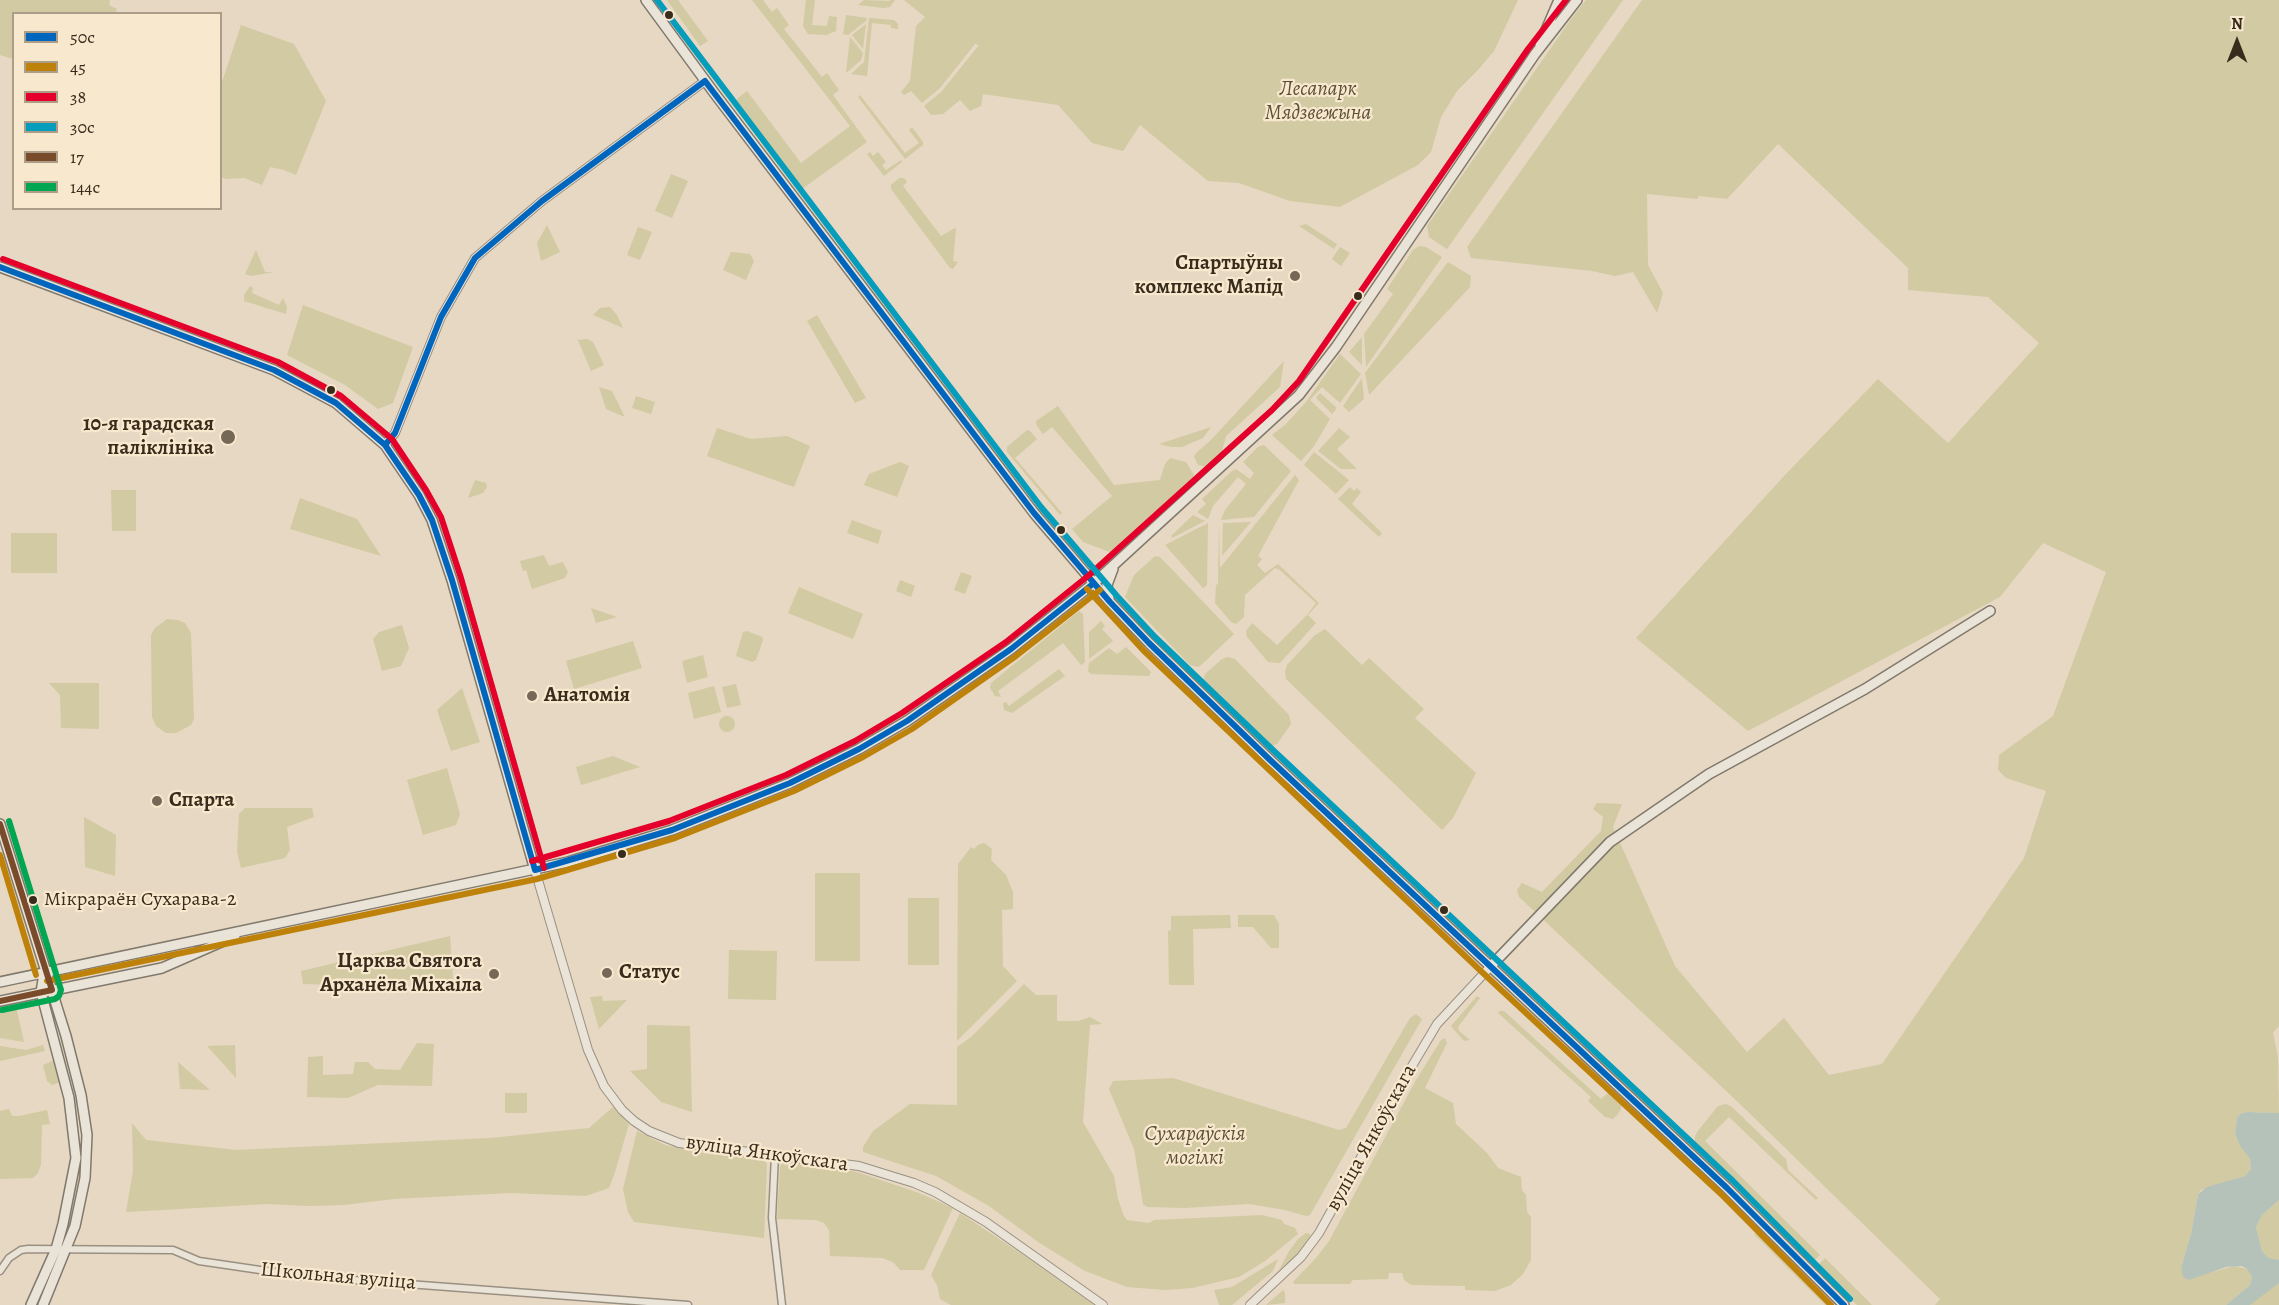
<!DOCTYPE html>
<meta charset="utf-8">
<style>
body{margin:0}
#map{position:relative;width:2279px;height:1305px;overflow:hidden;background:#e6d8c2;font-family:Alegreya,serif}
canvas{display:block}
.legend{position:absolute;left:12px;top:12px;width:210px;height:198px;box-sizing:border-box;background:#f8e8ce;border:2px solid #ab9d87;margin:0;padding:8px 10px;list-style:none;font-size:18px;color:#382c1d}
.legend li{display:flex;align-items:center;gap:12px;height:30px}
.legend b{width:30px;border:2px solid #ab9d87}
.north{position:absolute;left:2207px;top:12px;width:60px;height:60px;-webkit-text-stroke:4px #f8e8ce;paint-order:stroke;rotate:0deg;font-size:16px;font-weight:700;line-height:24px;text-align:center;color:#382c1d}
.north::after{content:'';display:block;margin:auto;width:21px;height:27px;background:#382c1d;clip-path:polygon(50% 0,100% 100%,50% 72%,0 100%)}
</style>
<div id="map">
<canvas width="2279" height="1305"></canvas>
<ul class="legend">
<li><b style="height:8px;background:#0065bd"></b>50с</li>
<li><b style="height:8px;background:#be8109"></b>45</li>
<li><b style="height:8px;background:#e4002b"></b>38</li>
<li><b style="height:8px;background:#069cbc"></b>30с</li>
<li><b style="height:8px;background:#7a4b2a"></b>17</li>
<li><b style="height:8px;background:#00a651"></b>144с</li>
</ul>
<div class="north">N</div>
</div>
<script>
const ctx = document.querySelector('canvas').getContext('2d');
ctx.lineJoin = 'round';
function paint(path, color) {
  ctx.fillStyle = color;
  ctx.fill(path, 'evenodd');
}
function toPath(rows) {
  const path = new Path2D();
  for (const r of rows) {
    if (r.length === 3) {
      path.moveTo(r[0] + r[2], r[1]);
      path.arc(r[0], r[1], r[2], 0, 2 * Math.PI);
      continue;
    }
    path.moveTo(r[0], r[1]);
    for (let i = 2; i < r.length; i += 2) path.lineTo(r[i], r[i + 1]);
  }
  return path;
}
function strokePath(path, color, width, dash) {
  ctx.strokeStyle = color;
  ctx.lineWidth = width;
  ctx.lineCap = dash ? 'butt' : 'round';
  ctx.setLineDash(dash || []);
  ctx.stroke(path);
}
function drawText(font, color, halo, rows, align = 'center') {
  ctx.font = font + ' Alegreya,serif';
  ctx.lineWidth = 4.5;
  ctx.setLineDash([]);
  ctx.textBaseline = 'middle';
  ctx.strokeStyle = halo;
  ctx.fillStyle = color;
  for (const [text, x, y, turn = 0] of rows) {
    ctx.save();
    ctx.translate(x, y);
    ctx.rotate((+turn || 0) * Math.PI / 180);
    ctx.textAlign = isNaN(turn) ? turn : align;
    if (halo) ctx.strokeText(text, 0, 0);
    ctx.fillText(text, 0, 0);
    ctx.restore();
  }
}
const green = toPath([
 [0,0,110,0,109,5,117,9,115,14,14,14,13,59,0,55],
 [667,0,678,0,708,41,700,46],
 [752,0,763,0,772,12,777,8,789,25,784,29,822,77,827,73,839,90,833,95,867,142,802,189,737,101,738,98,747,91,801,163,850,126],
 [806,0,815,0,812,25,827,26,829,16,837,17,836,31,826,35,808,34,803,26],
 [864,0,892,1,888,0,895,0,890,7,884,8,858,5],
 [904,0,1518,0,1494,51,1478,70,1457,91,1441,117,1431,152,1418,165,1340,207,1290,201,1239,183,1208,181,1140,125,1123,151,1092,143,1058,105,983,94,981,106,970,111,960,100,943,114,931,115,924,106,942,91,979,45,975,44,940,88,922,103,911,91,904,95,901,92,910,81,916,26,925,17],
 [1586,0,1623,0,1447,249,1429,237,1427,226,1571,19],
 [1642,0,2279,0,2279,1026,2273,1033,2278,1057,2279,1113,2247,1112,2240,1114,2237,1118,2235,1134,2240,1146,2250,1159,2251,1169,2245,1176,2201,1190,2198,1194,2191,1234,2181,1268,2208,1273,2235,1266,2247,1269,2252,1277,2250,1285,2226,1305,1935,1305,1940,1299,1739,1103,1519,897,1517,890,1522,883,1542,892,1601,831,1603,817,1593,809,1597,803,1622,804,1613,827,1675,966,1747,1052,1784,1018,1829,1075,1882,1064,2024,858,2046,791,2006,778,1998,770,1999,755,2053,716,2106,572,2043,543,2000,597,1748,731,1636,638,1784,476,1878,379,1948,443,2039,343,1988,297,1908,290,1908,268,1778,144,1727,199,1699,196,1697,199,1647,194,1648,265,1663,293,1657,313,1633,272,1615,276,1592,271,1471,258,1467,247],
 [846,15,867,18,866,21,848,35,843,34],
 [869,18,894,20,898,24,898,29,891,28,891,25,872,23,867,76,851,74,864,62],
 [866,24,863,49,852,35],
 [241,25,294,44,326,101,296,175,284,170,270,167,262,185,244,178,226,179,221,177,221,85],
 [850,37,863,53,861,60,846,73],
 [860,95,905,153,919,143,909,130,912,127,923,142,923,145,905,159,858,97],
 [870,152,873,156,878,152,886,162,882,165,886,170,901,160,902,162,884,176,867,154],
 [671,174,688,181,672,218,655,211],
 [899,178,904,178,907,182,903,186,941,236,955,228,956,229,953,261,958,262,953,269,950,268,891,189,891,185],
 [1306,224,1337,244,1334,249,1299,226],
 [547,225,560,252,541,261,537,243],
 [638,227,652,232,640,260,627,255],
 [1419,246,1426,247,1442,257,1366,367,1364,334,1393,294,1387,289,1413,250],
 [1340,247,1350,253,1341,266,1332,259],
 [256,250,265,272,274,272,251,276,245,274],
 [731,252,750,254,754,261,746,280,723,270],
 [1448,262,1471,276,1470,287,1369,395,1365,373],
 [250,286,253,288,252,293,279,305,283,298,287,307,286,314,244,301,244,295],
 [303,305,413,347,393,403,378,409,345,385,287,355],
 [610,307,617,315,623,328,593,315,600,308],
 [817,315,866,398,855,403,807,321],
 [1362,337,1362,365,1349,352],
 [587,339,593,342,604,365,591,371,578,340],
 [1340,354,1361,374,1340,403,1322,387,1310,400,1330,419,1314,446,1301,461,1272,435,1286,424,1306,402],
 [1284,361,1280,387,1226,436,1221,455,1208,467,1198,465,1194,457,1196,453,1211,440],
 [1362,378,1364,399,1349,412,1343,406],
 [599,387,612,391,625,417,606,409],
 [1320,393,1337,408,1332,414,1316,398],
 [636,396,655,402,651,414,632,408],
 [1058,406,1114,485,1160,480,1165,464,1170,458,1186,462,1194,475,1192,482,1115,554,1083,542,1072,529,1112,496,1052,427,1043,434,1037,426,1036,421],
 [1211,427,1203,438,1182,447,1171,447,1159,444],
 [717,428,751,439,787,436,810,446,794,487,707,456],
 [1339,428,1350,437,1337,449,1357,469,1341,469,1318,451],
 [1027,430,1030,431,1037,439,1015,458,1062,513,1060,515,1007,452,1007,447],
 [1264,445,1291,471,1254,517,1221,520,1225,510,1246,484,1238,477,1213,506,1208,519,1197,512,1206,504,1202,499,1232,471,1236,469,1250,479,1254,473,1243,462,1258,447],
 [1314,452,1349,480,1336,494,1304,465],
 [900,462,909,466,897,497,864,485,869,474],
 [1295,475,1299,480,1258,556,1262,559,1257,565,1265,573,1278,564,1319,603,1308,615,1316,623,1280,663,1268,662,1247,637,1246,631,1252,623,1277,645,1307,615,1316,603,1280,570,1275,568,1245,595,1244,617,1236,624,1231,622,1215,603,1216,585,1218,584,1219,523,1220,568],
 [475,480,486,483,487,487,483,493,468,498],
 [1350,487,1354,491,1357,488,1361,492,1352,504,1382,533,1379,537,1338,499],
 [111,490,136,490,136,531,112,531],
 [300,498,357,519,381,556,290,529],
 [1193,515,1205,521,1172,538,1171,536],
 [852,520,882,531,878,544,847,533],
 [1251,522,1222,556,1223,523],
 [1208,523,1207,585,1203,588,1165,545],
 [11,533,57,533,57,573,11,573],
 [544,555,549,566,563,562,568,572,565,578,532,589,526,570,523,571,520,561],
 [1155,556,1160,557,1234,634,1199,667,1190,665,1125,597,1134,575],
 [961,572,972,576,965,594,954,590],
 [900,580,915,586,911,597,896,591],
 [799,587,863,614,853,639,788,613],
 [591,608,617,617,596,623],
 [1079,611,1083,614,1085,662,1081,665,1063,643,998,691,1001,697,995,696,990,688,991,683],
 [167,619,178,620,185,623,191,633,194,719,191,725,176,733,166,733,156,726,152,717,151,635,155,628],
 [1101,621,1105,626,1102,629,1113,641,1089,659,1089,632],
 [402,625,409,648,401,666,382,671,373,639,379,632],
 [1325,629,1362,665,1369,658,1424,709,1415,718,1476,773,1453,818,1442,830,1286,679,1285,672,1287,665,1314,636],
 [747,631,762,637,763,640,756,660,752,662,736,656,743,632],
 [633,641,642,668,574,689,566,661],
 [1126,647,1151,672,1149,676,1091,674,1088,671,1089,663,1109,648,1117,654],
 [703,655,708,677,687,683,682,661],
 [1228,657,1235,659,1289,715,1291,724,1277,744,1272,746,1265,746,1205,686,1203,681,1205,674,1222,659],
 [1059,669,1065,676,1012,713,1004,710,1003,703,1006,702,1009,706],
 [49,683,99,683,99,729,61,728,60,695],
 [736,684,741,705,727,708,722,687],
 [714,686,721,712,694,719,688,693],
 [462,688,480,742,451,751,437,710],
 [727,724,8],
 [613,756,640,767,581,785,576,767],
 [447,768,460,814,456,825,423,835,407,780],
 [245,808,312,808,314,817,287,827,290,850,285,858,241,868,237,852,239,814],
 [84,817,116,835,115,876,85,867],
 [984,843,992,849,991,860,1006,875,1013,892,1013,909,1002,910,1003,966,1017,981,957,1041,958,864,971,847,974,849,978,845],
 [815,873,860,873,860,961,815,961],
 [908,898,939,898,939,965,908,965],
 [1230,915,1231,928,1193,929,1194,985,1169,985,1168,931,1171,930,1171,916],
 [1238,915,1274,915,1279,924,1279,948,1271,948,1253,927,1238,927],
 [450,936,453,981,336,978,335,985,303,984,301,971],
 [729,950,777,951,776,1000,728,999],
 [1024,984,1036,995,1057,995,1057,1021,1079,1021,1090,1017,1102,1024,1090,1025,1083,1122,1114,1176,1118,1199,1124,1216,1127,1220,1149,1223,1154,1220,1262,1215,1282,1220,1284,1224,1295,1228,1298,1234,1265,1261,1239,1277,1192,1288,1165,1290,1127,1287,1085,1271,1038,1242,989,1206,936,1176,863,1152,863,1147,873,1131,910,1104,957,1105,957,1047,971,1037],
 [602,996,603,1001,627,1000,599,1029,590,997],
 [1477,996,1480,998,1458,1027,1459,1031,1470,1040,1464,1041,1451,1026],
 [15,1002,24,1042,0,1038,0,1006],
 [1500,1011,1504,1011,1601,1099,1608,1093,1621,1105,1621,1109,1618,1114,1613,1119,1605,1117,1588,1101,1591,1097,1498,1013],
 [1416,1014,1422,1019,1310,1215,1306,1216,1285,1210,1249,1204,1185,1208,1147,1207,1143,1204,1134,1149,1109,1089,1113,1081,1173,1078,1339,1130,1346,1128,1410,1018],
 [647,1025,690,1026,692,1112,661,1102,630,1071,647,1069],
 [1445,1038,1447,1043,1425,1088,1453,1103,1456,1124,1487,1153,1498,1168,1521,1177,1522,1190,1526,1195,1527,1212,1531,1217,1531,1260,1523,1274,1511,1285,1495,1291,1465,1290,1465,1286,1411,1285,1404,1280,1402,1273,1389,1273,1388,1279,1353,1280,1350,1284,1294,1284,1293,1282,1316,1258,1329,1241,1416,1080,1441,1040],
 [417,1043,434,1044,432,1086,378,1085,348,1098,307,1097,308,1057,323,1056,323,1075,353,1074,355,1062,368,1062,375,1069,400,1070],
 [43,1045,45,1051,0,1061,0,1046,26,1050],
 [235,1045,236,1078,207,1046],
 [54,1060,58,1062,61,1082,52,1085,47,1081,43,1065],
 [178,1062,210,1090,180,1089],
 [505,1093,527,1093,527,1113,505,1113],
 [1726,1104,1732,1107,1786,1159,1788,1170,1818,1198,1816,1200,1729,1117,1705,1141,1820,1255,1815,1260,1810,1259,1743,1189,1695,1143,1695,1136,1697,1132,1718,1106],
 [613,1107,629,1124,615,1172,609,1188,586,1196,510,1193,394,1199,344,1205,309,1206,267,1204,126,1212,133,1171,132,1123,146,1140,236,1150,490,1138,589,1128],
 [9,1109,12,1116,19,1116,47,1110,50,1124,42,1125,41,1164,38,1173,33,1178,0,1179,0,1111],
 [637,1131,665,1145,709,1154,763,1159,767,1164,764,1238,634,1222,628,1212,623,1189],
 [783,1162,857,1172,919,1193,953,1208,924,1270,900,1270,893,1262,882,1258,830,1256,829,1230,824,1223,816,1220,777,1219,780,1167],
 [2279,1200,2279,1260,2269,1258,2262,1251,2256,1227,2262,1215],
 [960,1213,1019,1252,1094,1305,951,1305,940,1299,937,1285,931,1275],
 [1306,1233,1310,1234,1310,1238,1295,1257,1279,1270,1289,1251,1298,1239],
 [1756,1233,1762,1234,1832,1305,1825,1305,1754,1234],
 [1825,1258,1872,1305,1857,1305,1818,1268,1820,1263],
 [1278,1259,1273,1271,1232,1305,1219,1305,1214,1290,1232,1287],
 [2279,1283,2279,1305,2250,1305,2254,1300],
 [1283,1290,1285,1293,1285,1303,1266,1305]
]);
const water = toPath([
 [2247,1112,2279,1113,2279,1200,2262,1215,2256,1227,2262,1251,2269,1258,2279,1260,2279,1283,2250,1305,2226,1305,2250,1285,2252,1277,2247,1269,2242,1266,2226,1267,2189,1280,2183,1277,2181,1268,2191,1234,2198,1194,2207,1187,2245,1176,2251,1169,2250,1159,2240,1146,2235,1134,2237,1118,2240,1114]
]);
const minor = toPath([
 [775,1155,772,1218,782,1305],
 [0,1271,9,1258,21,1250,28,1249,173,1250,199,1261,301,1276,688,1305]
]);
const tertiary = toPath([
 [385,445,395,433,441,317,475,258,542,201,705,81],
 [535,870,588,1050,604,1086,622,1110,634,1121,649,1131,679,1143,859,1166,914,1183,935,1192,986,1222,1103,1305],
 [1250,1305,1301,1257,1319,1233,1409,1071,1437,1024,1490,967]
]);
const secondary = toPath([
 [646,0,715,94,962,418,1034,513,1110,602,1149,643,1268,758,1727,1188,1844,1305],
 [1540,44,1559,0],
 [0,267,274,370,336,403,385,445,419,495,432,520,452,580,535,870],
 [1109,599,1107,585,1113,569],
 [0,824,66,1036,81,1095,87,1135,85,1178,75,1226,43,1305],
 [1490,967,1610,842,1709,774,1865,689,1990,611],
 [0,982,568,862,672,830,790,783,859,749,907,721,1011,649,1094,583,1299,395,1336,347,1535,54,1577,0],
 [0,1001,162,968,235,936],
 [31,1305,56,1249,63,1224,76,1158,69,1098,41,992,44,974]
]);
const bus1 = toPath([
 [0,267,274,370,336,403,385,445,419,495,432,520,452,580,535,870,672,830,790,783,859,749,907,721,1011,649,1094,583],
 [385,445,395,433,441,317,475,258,542,201,705,81,1034,513,1110,602,1149,643,1268,758,1727,1188,1844,1305]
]);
const bus2 = toPath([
 [1087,589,1143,650,1484,974,1721,1194,1831,1305],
 [0,855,36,975],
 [47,981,537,879,675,838,794,791,863,757,912,729,1016,656,1100,590]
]);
const bus3 = toPath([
 [3,259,278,362,341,396,392,439,426,490,441,517,461,578,544,868],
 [532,861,669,821,786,775,855,741,902,713,1006,642,1088,576,1272,410,1299,381,1528,49,1566,0]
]);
const bus4 = toPath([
 [657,0,1041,507,1117,596,1155,637,1274,751,1733,1181,1850,1299]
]);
const bus5 = toPath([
 [0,824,52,990,0,1001]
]);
const bus6 = toPath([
 [2,1010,55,999,59,996,61,990,9,821]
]);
const markers = [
 [669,15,5,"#382c1d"],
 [1295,276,6,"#756857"],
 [1358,296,5,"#382c1d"],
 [331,390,5,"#382c1d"],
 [228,437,8,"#756857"],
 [1061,530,5,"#382c1d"],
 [532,696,6,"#756857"],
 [157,801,6,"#756857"],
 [622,854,5,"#382c1d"],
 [33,900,5,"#382c1d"],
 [1444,910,5,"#382c1d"],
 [607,973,6,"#756857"],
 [494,974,6,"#756857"]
];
const busNames = [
 ["Мікрараён Сухарава-2",44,900]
];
const parkNames = [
 ["Лесапарк",1318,90],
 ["Мядзвежына",1318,114],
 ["Сухараўскія",1195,1135],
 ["могілкі",1195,1159]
];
const poiNames = [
 ["Спартыўны",1283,264],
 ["комплекс Мапід",1283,288],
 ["10-я гарадская",214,425],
 ["паліклініка",214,449],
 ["Анатомія",544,696,"left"],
 ["Спарта",169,801,"left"],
 ["Царква Святога",482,962],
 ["Арханёла Міхаіла",482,986],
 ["Статус",619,973,"left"]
];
const streetNames = [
 ["вуліца Янкоўскага",1372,1138,-61],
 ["вуліца Янкоўскага",767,1154,8],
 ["Школьная вуліца",338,1277,5]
];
paint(green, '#d2caa2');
paint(water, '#b5c2ba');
strokePath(minor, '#9a9082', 9);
strokePath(tertiary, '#9a9082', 10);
strokePath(secondary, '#81796c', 12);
strokePath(minor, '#e9e3d8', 6);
strokePath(tertiary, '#e9e3d8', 8);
strokePath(secondary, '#e9e3d8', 9);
strokePath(bus1, '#0065bd', 6);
strokePath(bus2, '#be8109', 6);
strokePath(bus3, '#e4002b', 6);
strokePath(bus4, '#069cbc', 6);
strokePath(bus5, '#7a4b2a', 6);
strokePath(bus6, '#00a651', 6);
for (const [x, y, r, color] of markers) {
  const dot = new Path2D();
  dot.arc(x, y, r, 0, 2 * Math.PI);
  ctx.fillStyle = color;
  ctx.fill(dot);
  strokePath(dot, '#f8e8ce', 2);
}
drawText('20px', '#382c1d', '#f8e8ce', busNames, 'left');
drawText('italic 21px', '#5a5038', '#f8e8ce', parkNames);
drawText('bold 21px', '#382c1d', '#f8e8ce', poiNames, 'right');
drawText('21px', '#382c1d', '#f8e8ce', streetNames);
</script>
